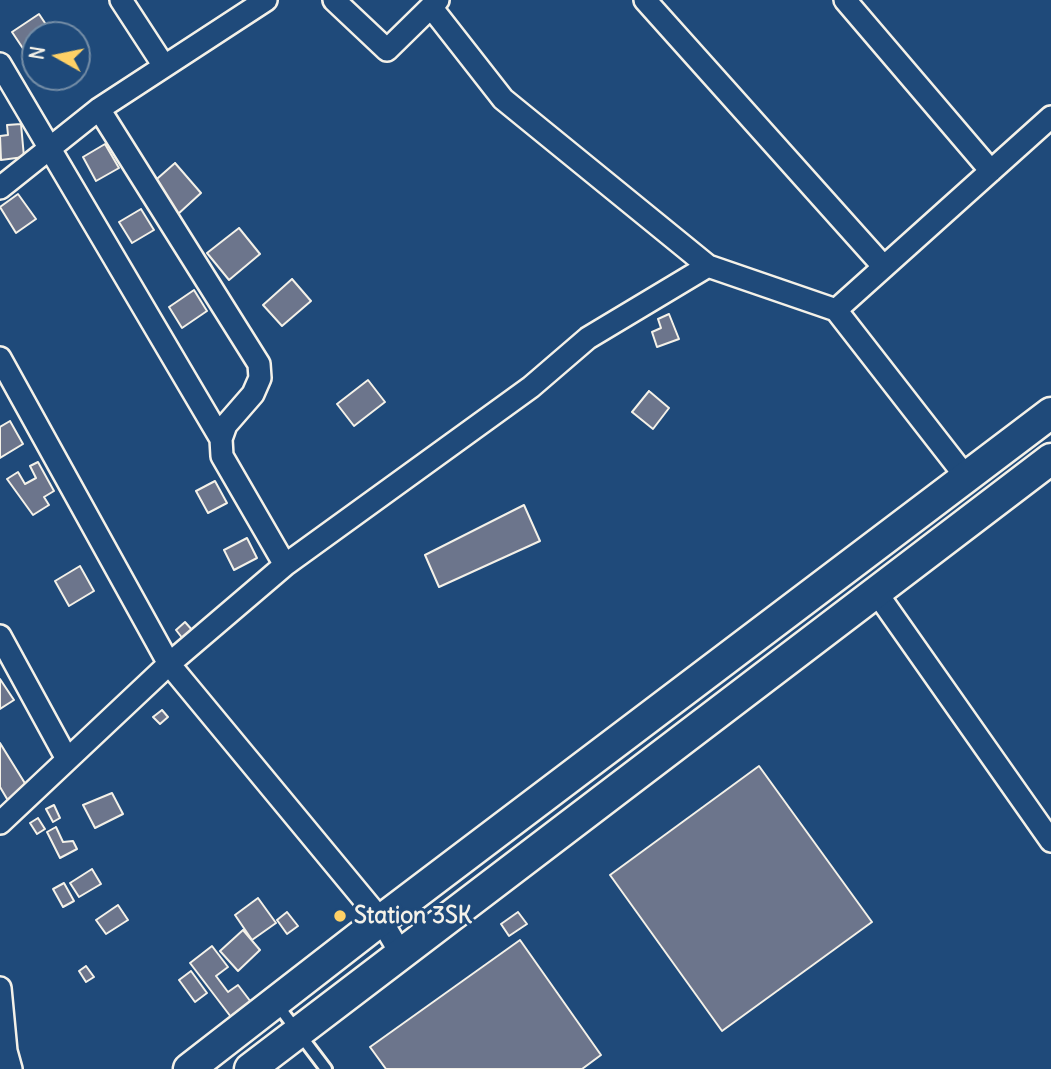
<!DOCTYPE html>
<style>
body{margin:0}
#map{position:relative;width:1051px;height:1069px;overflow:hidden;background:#1f4a7a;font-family:Delius,sans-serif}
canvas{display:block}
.north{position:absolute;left:21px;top:21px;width:70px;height:70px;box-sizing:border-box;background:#1f4a7a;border:2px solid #748da6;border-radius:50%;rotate:279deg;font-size:19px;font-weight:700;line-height:28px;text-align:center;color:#f4f1e8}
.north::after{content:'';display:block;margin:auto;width:24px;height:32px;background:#ffd166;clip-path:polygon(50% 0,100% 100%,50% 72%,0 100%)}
</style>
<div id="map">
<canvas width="1051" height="1069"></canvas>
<div class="north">N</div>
</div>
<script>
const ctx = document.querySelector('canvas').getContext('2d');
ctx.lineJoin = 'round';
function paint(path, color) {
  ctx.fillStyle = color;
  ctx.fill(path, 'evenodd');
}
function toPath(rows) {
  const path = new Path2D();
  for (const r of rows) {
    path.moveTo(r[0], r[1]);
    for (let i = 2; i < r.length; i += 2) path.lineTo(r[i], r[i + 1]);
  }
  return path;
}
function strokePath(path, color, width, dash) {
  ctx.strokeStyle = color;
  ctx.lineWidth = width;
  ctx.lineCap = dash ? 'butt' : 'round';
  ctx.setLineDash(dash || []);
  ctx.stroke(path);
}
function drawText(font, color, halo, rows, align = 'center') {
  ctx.font = font + ' Delius,sans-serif';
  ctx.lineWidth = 6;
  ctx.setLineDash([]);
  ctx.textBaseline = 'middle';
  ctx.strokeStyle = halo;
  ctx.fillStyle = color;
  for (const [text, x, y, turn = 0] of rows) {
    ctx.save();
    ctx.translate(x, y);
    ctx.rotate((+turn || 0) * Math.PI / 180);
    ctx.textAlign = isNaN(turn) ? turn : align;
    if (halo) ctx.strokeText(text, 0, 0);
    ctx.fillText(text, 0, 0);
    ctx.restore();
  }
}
const building = toPath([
 [39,14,53,35,35,35,35,47,26,53,12,32,39,14],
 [52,77,70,77,58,86,52,77],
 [21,124,24,157,1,160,0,136,8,135,7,125,21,124],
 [105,144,119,168,96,181,83,157,105,144],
 [175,163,201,193,177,215,150,185,175,163],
 [18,194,36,219,16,233,0,207,18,194],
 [141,209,154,230,132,243,119,222,141,209],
 [239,228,260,254,229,280,207,253,239,228],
 [292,279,311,301,282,326,263,305,292,279],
 [194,290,207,311,182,328,169,307,194,290],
 [669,314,679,339,657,347,652,332,661,328,658,319,669,314],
 [368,380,385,402,354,426,337,404,368,380],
 [649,391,669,408,653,429,632,412,649,391],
 [10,421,23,444,0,458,0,427,10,421],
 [38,462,54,491,44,497,49,505,33,515,7,479,18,472,25,484,36,478,30,466,38,462],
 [215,481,227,503,208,513,196,491,215,481],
 [524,505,540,541,439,587,425,555,524,505],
 [247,538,257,558,234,570,224,550,247,538],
 [80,566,94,591,69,606,55,581,80,566],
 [185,622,193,631,183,639,176,630,185,622],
 [0,679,14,700,0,709,0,679],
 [162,710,168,717,160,724,153,717,162,710],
 [0,743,31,793,13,809,0,787,0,743],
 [759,766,872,922,722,1031,610,875,759,766],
 [112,793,123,814,95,828,83,805,112,793],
 [54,805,60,818,53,822,46,809,54,805],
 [38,818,45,829,37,834,30,823,38,818],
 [56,827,63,842,73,841,77,849,60,858,47,832,56,827],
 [92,869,101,884,79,897,70,883,92,869],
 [64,883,74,901,63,907,53,889,64,883],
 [258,898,276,923,252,940,235,915,258,898],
 [118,905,128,920,106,934,96,920,118,905],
 [287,912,298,926,287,934,277,920,287,912],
 [518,912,527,924,509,936,501,924,518,912],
 [243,930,260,950,238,971,220,951,243,930],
 [520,940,601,1055,582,1069,386,1069,370,1047,520,940],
 [212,946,228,967,216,976,228,992,238,985,254,1006,234,1021,190,963,212,946],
 [86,966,94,977,86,982,79,971,86,966],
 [191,971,207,993,195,1002,179,980,191,971]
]);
const lane = toPath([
 [276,1003,326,1069]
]);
const street = toPath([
 [121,0,164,66],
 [334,0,387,50,438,0],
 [645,0,884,267],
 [845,0,991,171],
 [431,7,503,99,708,266,836,310,966,477],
 [0,64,221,439],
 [99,109,259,364,260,378,253,394,226,425,221,439,222,456,285,565],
 [0,188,99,109,266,0],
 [836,310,1051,117],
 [0,358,169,664,381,920,401,954],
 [876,592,1051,841],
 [0,636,67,759],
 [0,823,169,664,285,565,531,387,588,338,708,266],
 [0,988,6,1051,11,1069]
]);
const secondary = toPath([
 [189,1069,381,920,1051,413],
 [250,1069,1051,459]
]);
const markers = [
 [340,916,7,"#ffd166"]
];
const poiNames = [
 ["Station 3SK",354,916]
];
paint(building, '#6c758c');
strokePath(building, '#f4f1e8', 2);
strokePath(lane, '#f4f1e8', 16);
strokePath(street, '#f4f1e8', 26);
strokePath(secondary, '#f4f1e8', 35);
strokePath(lane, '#1f4a7a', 10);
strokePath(street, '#1f4a7a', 21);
strokePath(secondary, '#1f4a7a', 30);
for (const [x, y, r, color] of markers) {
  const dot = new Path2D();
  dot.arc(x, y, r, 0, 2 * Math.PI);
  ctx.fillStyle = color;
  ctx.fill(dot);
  strokePath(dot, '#1f4a7a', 2.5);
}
drawText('bold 23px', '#f4f1e8', '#1f4a7a', poiNames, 'left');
</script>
